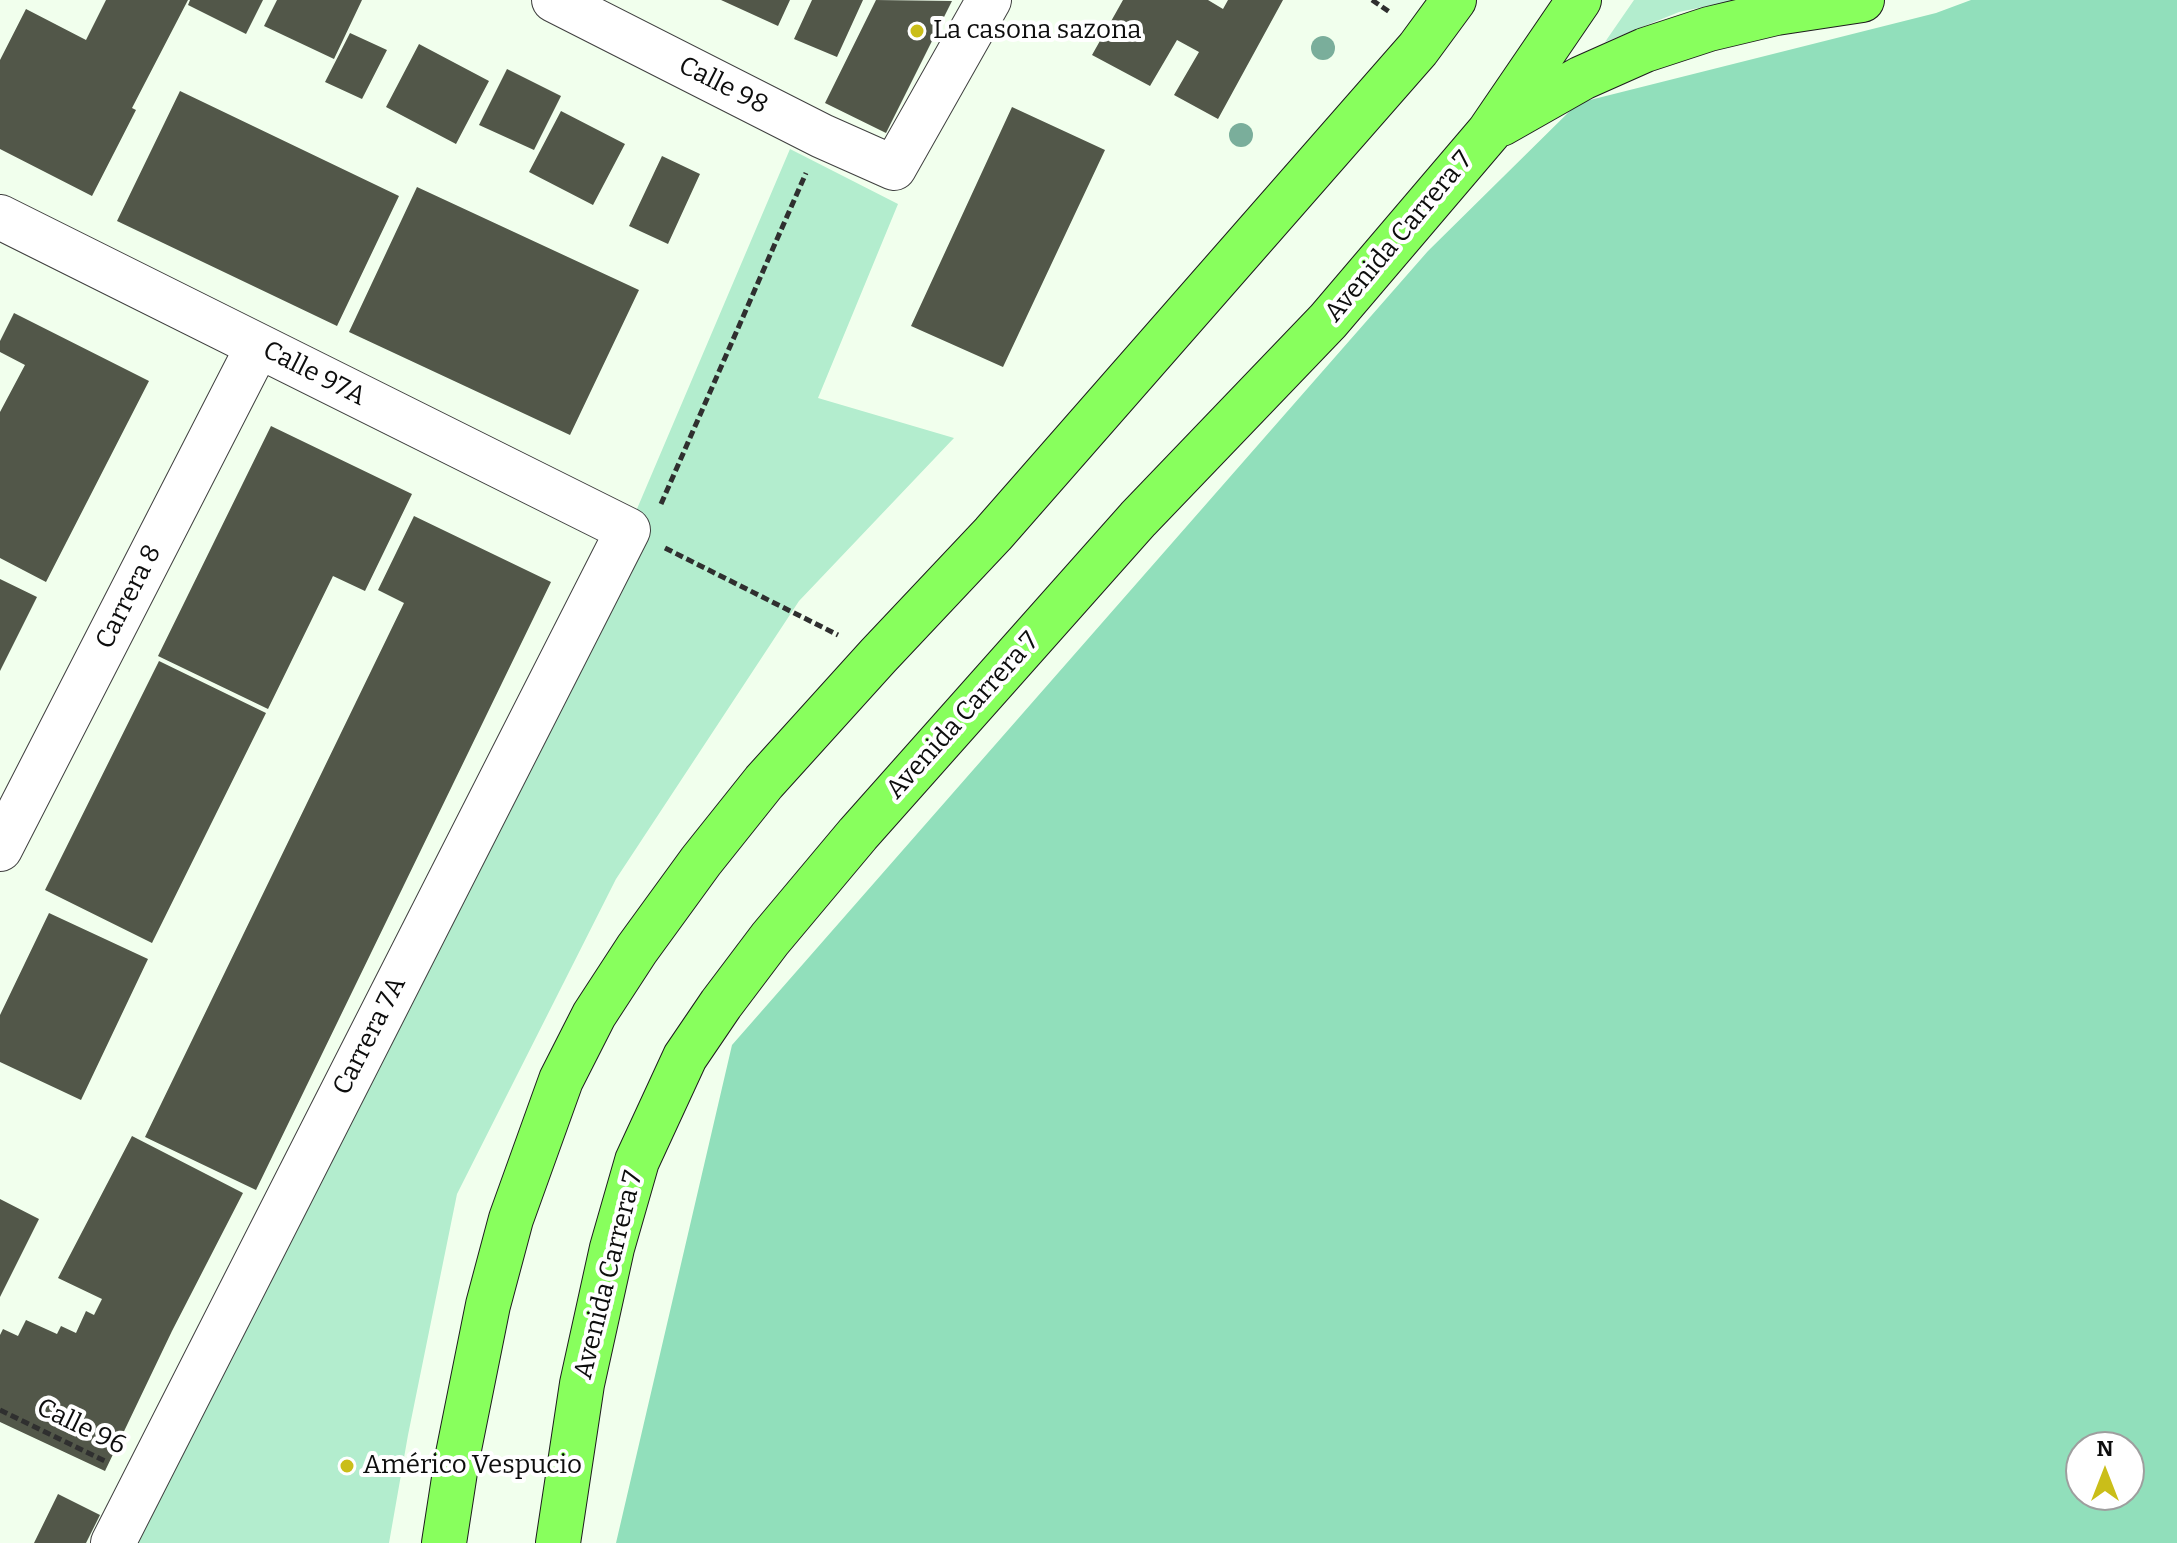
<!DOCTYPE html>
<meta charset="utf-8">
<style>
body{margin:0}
#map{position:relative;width:2177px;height:1543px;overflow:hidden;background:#f1ffed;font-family:Bitter,serif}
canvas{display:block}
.north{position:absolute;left:2065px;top:1431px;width:80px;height:80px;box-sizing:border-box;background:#fff;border:2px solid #9e9e9e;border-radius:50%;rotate:0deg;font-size:22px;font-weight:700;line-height:32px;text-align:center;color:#0d0d0d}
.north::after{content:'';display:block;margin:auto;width:28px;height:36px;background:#cabe19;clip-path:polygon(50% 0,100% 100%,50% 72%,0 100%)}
</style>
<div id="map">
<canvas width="2177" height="1543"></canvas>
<div class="north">N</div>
</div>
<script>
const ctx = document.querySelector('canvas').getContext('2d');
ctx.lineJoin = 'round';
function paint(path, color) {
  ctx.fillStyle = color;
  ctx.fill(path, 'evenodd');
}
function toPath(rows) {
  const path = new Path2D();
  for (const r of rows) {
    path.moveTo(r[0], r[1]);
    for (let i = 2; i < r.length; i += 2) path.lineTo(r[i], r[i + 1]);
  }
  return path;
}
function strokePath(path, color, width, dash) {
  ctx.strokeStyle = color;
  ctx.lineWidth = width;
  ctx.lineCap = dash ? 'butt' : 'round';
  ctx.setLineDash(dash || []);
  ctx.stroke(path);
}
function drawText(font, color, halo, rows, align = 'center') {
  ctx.font = font + ' Bitter,serif';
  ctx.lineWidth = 8;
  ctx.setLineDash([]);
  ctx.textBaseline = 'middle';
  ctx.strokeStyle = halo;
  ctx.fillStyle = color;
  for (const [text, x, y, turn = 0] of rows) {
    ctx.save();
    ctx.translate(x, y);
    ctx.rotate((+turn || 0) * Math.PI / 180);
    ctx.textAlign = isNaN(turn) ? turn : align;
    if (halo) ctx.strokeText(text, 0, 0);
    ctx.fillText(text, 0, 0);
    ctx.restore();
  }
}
const green = toPath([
 [1634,0,1737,0,1679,12,1605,42],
 [790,149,898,204,818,398,954,438,799,601,616,879,457,1194,408,1435,389,1543,113,1543,628,530]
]);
const forest = toPath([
 [1971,0,2177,0,2177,1543,616,1543,732,1045,1428,251,1578,103,1936,13],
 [2081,1447,2129,1447,2129,1495,2081,1495]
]);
const building = toPath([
 [106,0,188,0,132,108,136,110,92,196,0,149,0,60,26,9,86,40],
 [190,0,263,0,246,34,188,5],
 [277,0,362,0,334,59,264,26],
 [721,0,790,0,778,26],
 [812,0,863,0,837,57,794,39],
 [876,0,952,1,886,133,825,103],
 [1123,0,1208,0,1223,9,1228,0,1283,0,1218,119,1174,95,1199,52,1177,40,1150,86,1092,55],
 [350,33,387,50,362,99,325,82],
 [419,44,489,81,456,144,386,107],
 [507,69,561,96,534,150,479,125],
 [180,91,399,196,337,326,117,221],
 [1012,107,1105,150,1003,367,911,326],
 [561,111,625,144,593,205,529,172],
 [662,156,700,174,668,244,629,226],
 [417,187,639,290,570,435,349,332],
 [14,313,149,381,46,582,0,558,0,412,25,365,0,352,0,341],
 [271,426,412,494,365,591,333,576,268,709,158,656],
 [414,516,551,582,256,1190,145,1137,404,603,378,590],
 [0,579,37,597,0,671],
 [159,661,266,713,152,943,45,890],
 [49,913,148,959,81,1100,0,1062,0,1015],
 [132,1136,243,1193,172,1331,105,1471,0,1422,0,1335,3,1329,18,1336,26,1320,57,1334,61,1326,76,1333,86,1311,94,1315,102,1299,58,1278],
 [0,1199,39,1219,0,1297],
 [58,1494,100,1515,86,1543,34,1543]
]);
const path = toPath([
 [1372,0,1391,13],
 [661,504,806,173],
 [665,548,838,635],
 [0,1410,107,1462]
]);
const minor = toPath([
 [554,0,822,136,894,168,989,0],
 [0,217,628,530,113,1543],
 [0,849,258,346]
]);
const primary = toPath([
 [1501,124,1582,78,1645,50,1709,29,1776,13,1862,0],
 [444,1543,457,1459,488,1305,511,1219,561,1080,594,1015,637,949,701,861,764,782,878,656,993,534,1418,49,1454,0],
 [558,1543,582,1384,612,1248,637,1161,685,1057,721,1004,770,939,858,834,1138,519,1328,321,1489,132,1579,0]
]);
const trees = [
 [1323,48],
 [1241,135]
];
const markers = [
 [917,31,8,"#cabe19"],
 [347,1466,8,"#cabe19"]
];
const poiNames = [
 ["La casona sazona",933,31],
 ["Américo Vespucio",363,1466]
];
const streetNames = [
 ["Calle 98",723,86,27],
 ["Avenida Carrera 7",1399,237,-50],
 ["Calle 97A",314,374,27],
 ["Carrera 8",129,597,-63],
 ["Avenida Carrera 7",963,716,-48],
 ["Carrera 7A",370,1036,-63],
 ["Avenida Carrera 7",609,1275,-76],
 ["Calle 96",81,1427,26]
];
paint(green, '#b3edce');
paint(forest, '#91dfbb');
paint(building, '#525749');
strokePath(minor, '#404040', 46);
strokePath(primary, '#1e1e1e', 46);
strokePath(path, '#2f2f2f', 5, [8, 4]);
strokePath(minor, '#fff', 44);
strokePath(primary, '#88ff5d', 44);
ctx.fillStyle = '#7aae9b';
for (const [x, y] of trees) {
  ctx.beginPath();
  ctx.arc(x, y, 12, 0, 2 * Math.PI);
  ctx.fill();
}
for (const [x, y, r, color] of markers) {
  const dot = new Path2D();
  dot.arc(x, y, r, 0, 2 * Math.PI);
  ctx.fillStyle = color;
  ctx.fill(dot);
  strokePath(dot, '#fff', 3);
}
drawText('26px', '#0d0d0d', '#fff', poiNames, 'left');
drawText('26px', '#0d0d0d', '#fff', streetNames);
</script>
